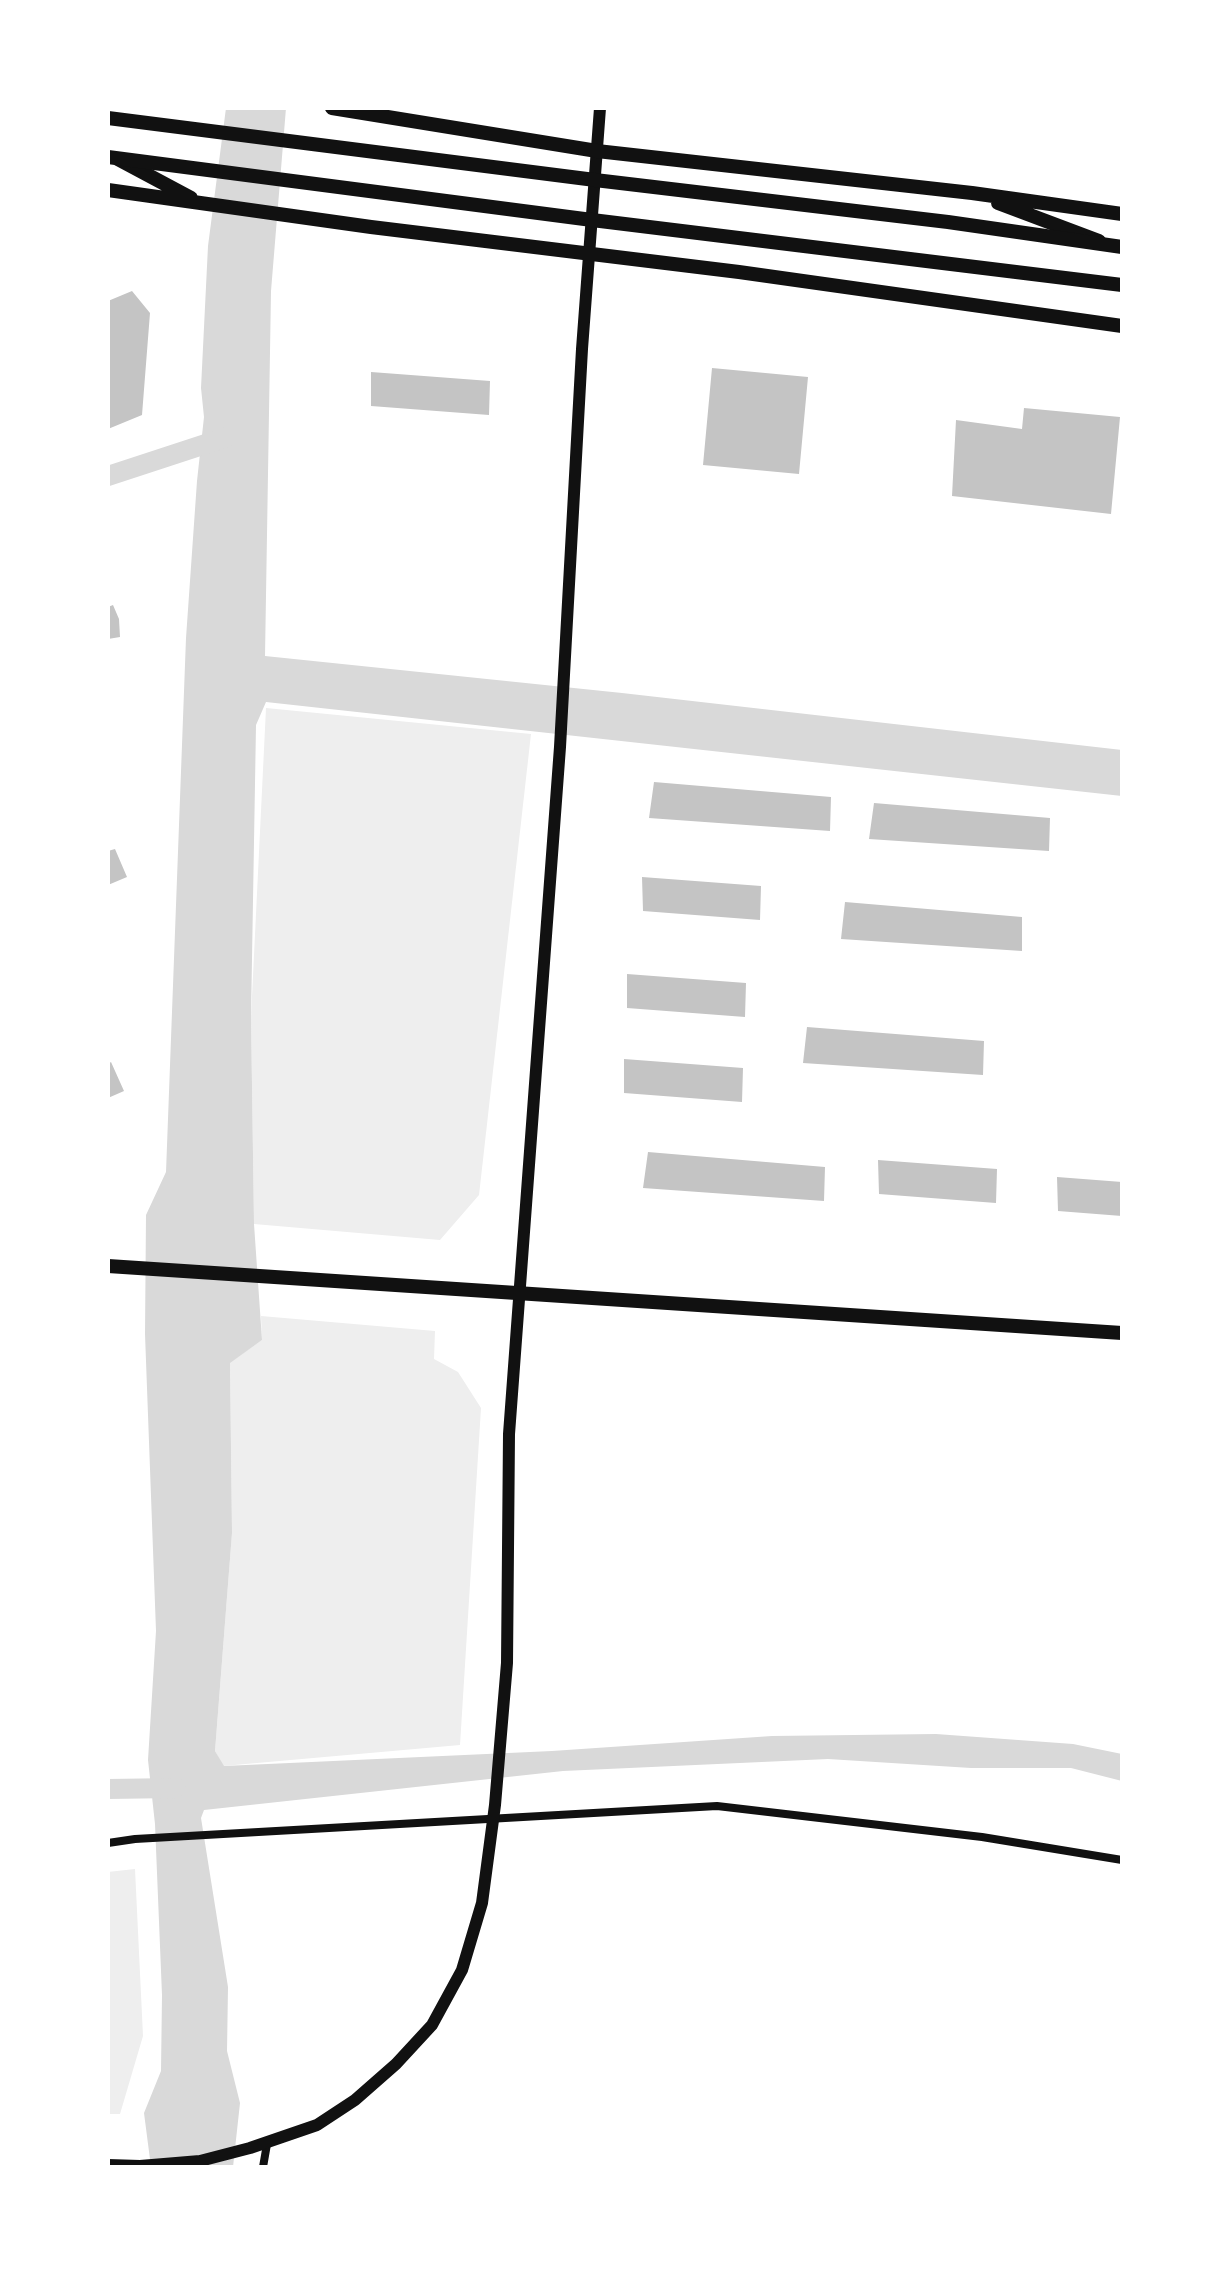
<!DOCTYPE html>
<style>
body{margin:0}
#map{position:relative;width:1230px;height:2275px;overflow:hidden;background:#fff;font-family:"Alegreya Sans",sans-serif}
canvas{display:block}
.frame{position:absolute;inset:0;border:110px solid #fff;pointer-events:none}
</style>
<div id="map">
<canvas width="1230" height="2275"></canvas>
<div class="frame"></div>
</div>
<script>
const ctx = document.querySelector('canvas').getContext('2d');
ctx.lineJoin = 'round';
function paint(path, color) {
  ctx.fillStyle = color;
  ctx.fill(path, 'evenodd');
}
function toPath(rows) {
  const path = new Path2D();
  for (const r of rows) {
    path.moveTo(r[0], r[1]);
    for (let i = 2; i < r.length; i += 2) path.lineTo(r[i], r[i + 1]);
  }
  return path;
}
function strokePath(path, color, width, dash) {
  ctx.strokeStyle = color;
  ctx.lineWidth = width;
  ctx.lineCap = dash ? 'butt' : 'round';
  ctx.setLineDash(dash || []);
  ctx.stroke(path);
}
const green = toPath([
 [266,708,531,734,479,1195,440,1240,254,1224,251,1017],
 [261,1316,435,1331,434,1359,458,1372,481,1408,460,1745,223,1766,215,1751,232,1533,230,1362,262,1340],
 [135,1869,143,2036,120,2114,108,2114,108,1872]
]);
const water = toPath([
 [226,108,286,108,271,291,265,656,622,693,1122,750,1122,796,266,702,256,725,251,1017,254,1224,262,1340,230,1363,232,1533,215,1751,224,1766,552,1751,772,1736,936,1734,1073,1744,1122,1754,1122,1781,1071,1768,971,1768,828,1759,563,1771,204,1810,201,1818,228,1987,227,2051,240,2103,233,2167,151,2167,144,2113,161,2071,162,1995,155,1824,148,1760,156,1631,145,1334,146,1215,166,1172,186,638,197,481,204,417,201,388,208,246]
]);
const canal = toPath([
 [108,476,227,437],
 [108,1789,176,1788]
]);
const building = toPath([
 [132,291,150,313,142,415,108,429,108,301],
 [712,368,808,377,799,474,703,465],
 [371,372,490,381,489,415,371,406],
 [1024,408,1120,417,1111,514,952,496,956,420,1022,429],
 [113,605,119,619,120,637,108,639,108,607],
 [654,782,831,797,830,831,649,818],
 [874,803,1050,818,1049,851,869,839],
 [115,849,127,877,108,885,108,851],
 [642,877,761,886,760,920,643,911],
 [845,902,1022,917,1022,951,841,939],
 [627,974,746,983,745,1017,627,1008],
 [807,1027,984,1041,983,1075,803,1063],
 [624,1059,743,1068,742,1102,624,1093],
 [111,1062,124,1091,108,1098,108,1064],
 [648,1152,825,1167,824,1201,643,1188],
 [878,1160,997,1169,996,1203,879,1194],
 [1057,1177,1122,1182,1122,1216,1058,1211]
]);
const minor = toPath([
 [108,1843,135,1839,717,1806,982,1837,1122,1860],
 [263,2167,267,2144]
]);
const tertiary = toPath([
 [108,2165,140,2166,200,2161,250,2148,317,2125,355,2100,396,2064,432,2025,462,1970,482,1903,495,1805,507,1663,509,1434,560,747,582,349,600,108]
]);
const secondary = toPath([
 [332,108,597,151,972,193,1122,214],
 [118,159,191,198],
 [108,190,371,227,739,272,1122,326],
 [998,203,1099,241],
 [108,1266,1122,1333]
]);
const primary = toPath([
 [108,118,595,180,948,222,1122,247],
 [108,157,592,220,1122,285]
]);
paint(green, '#eee');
paint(water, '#d9d9d9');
strokePath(canal, '#d9d9d9', 20);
paint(building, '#c4c4c4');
strokePath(minor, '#111', 8);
strokePath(tertiary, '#111', 12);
strokePath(secondary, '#111', 14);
strokePath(primary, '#111', 14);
</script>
